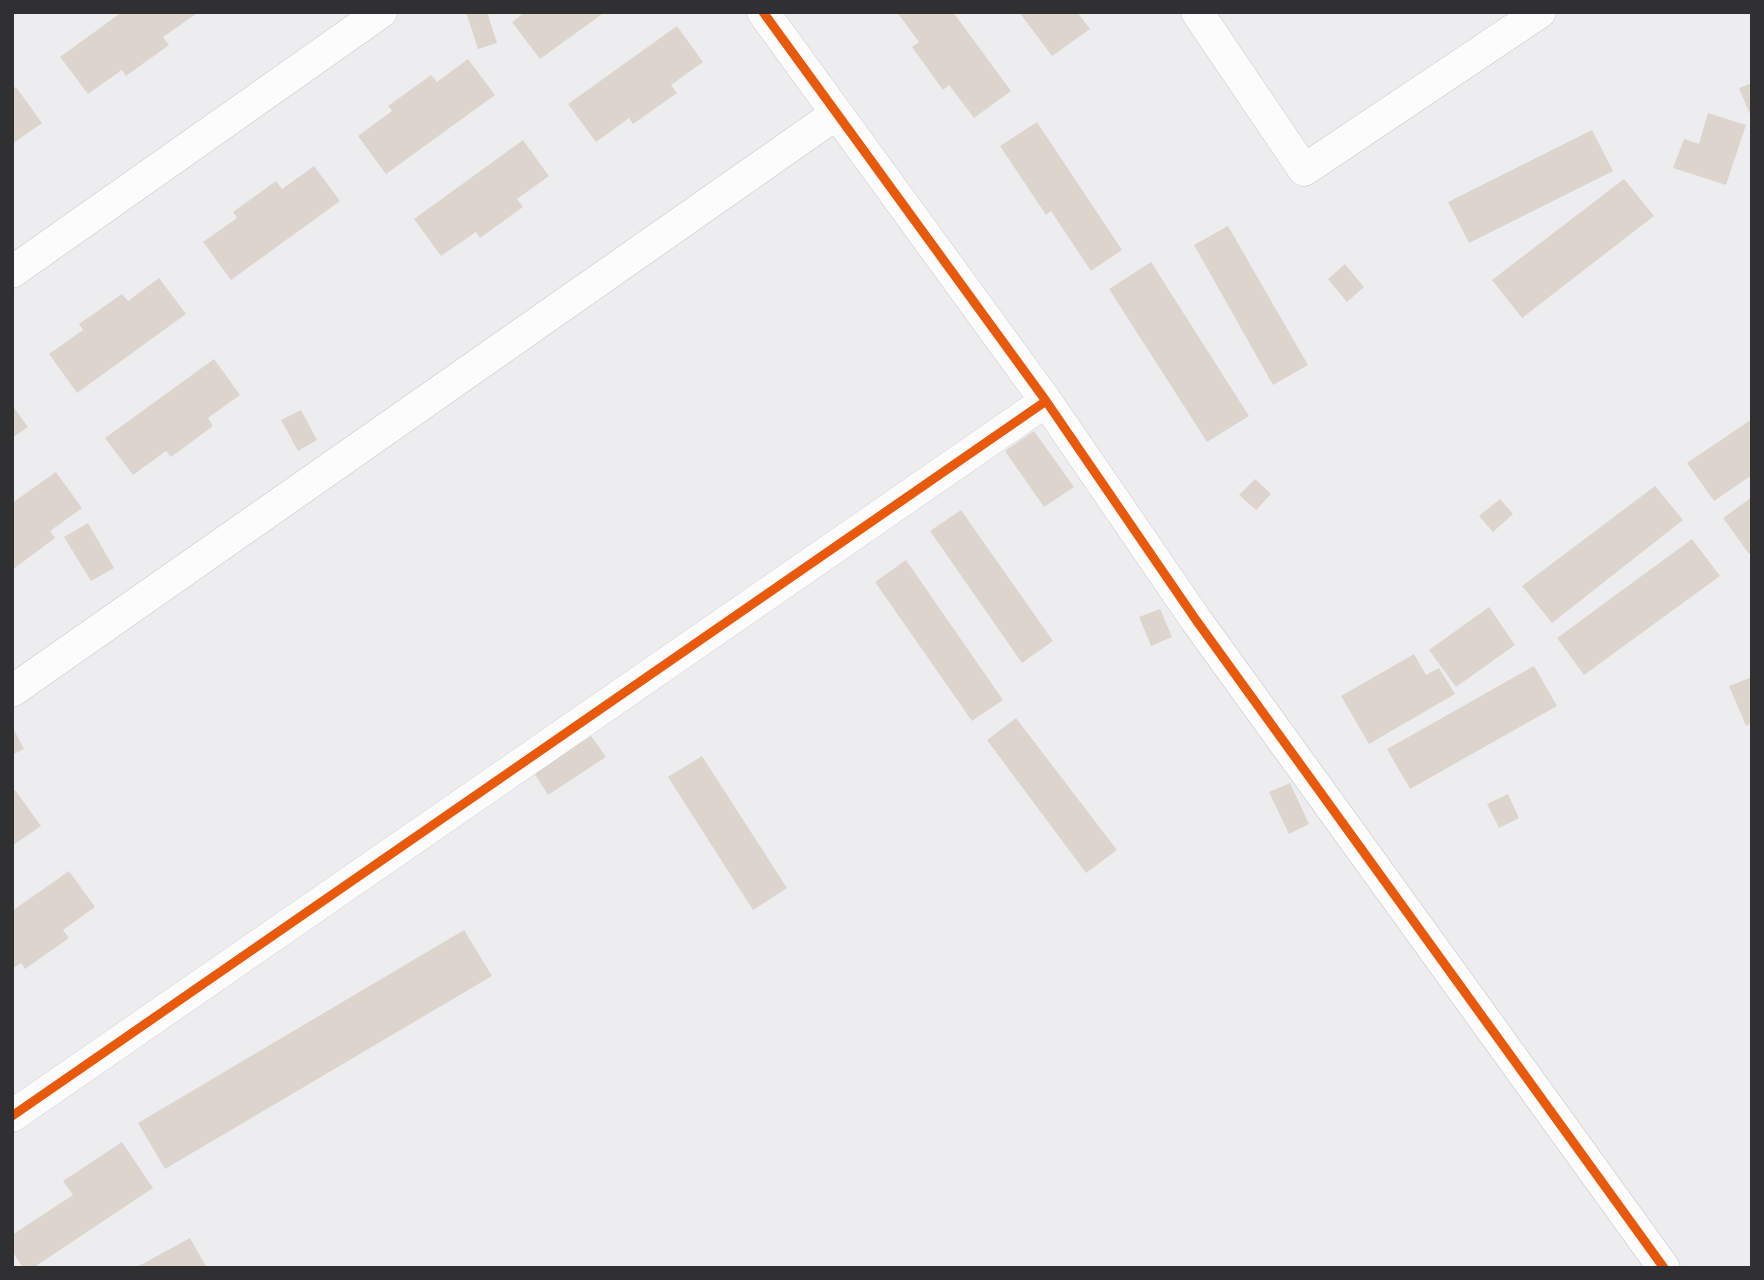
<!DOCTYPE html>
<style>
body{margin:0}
#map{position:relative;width:1764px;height:1280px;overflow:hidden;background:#ededf0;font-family:"Space Grotesk",sans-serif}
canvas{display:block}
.frame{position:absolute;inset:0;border:14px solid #303032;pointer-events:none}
</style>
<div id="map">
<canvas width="1764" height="1280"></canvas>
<div class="frame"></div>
</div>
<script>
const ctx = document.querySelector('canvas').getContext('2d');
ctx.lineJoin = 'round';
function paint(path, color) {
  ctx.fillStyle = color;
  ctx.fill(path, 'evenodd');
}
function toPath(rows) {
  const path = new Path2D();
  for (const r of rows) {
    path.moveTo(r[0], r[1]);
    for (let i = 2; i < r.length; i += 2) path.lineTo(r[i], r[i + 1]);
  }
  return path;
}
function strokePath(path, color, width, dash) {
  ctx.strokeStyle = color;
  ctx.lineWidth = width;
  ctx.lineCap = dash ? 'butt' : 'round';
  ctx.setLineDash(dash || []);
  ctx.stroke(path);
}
const building = toPath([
 [122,12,196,14,163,37,169,45,126,76,122,70,88,94,60,57],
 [466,12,487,12,497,43,478,49],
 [525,12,605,12,540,59,512,22],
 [897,12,953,12,1011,91,974,118,949,85,943,90,912,47,919,42],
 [1019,12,1077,12,1090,29,1052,56],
 [677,26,703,62,671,85,677,93,633,124,629,118,596,142,568,104],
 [468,59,495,95,386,174,358,136,392,111,388,106,431,75,437,82],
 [1752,83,1752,119,1739,88],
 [16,87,42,123,12,144,12,89],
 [1708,113,1746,125,1726,185,1673,168,1684,139,1699,144],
 [1037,122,1122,250,1091,271,1051,211,1046,215,1000,146],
 [1592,130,1613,171,1469,243,1448,202],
 [523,140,549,176,517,199,523,207,480,238,476,232,441,256,414,219],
 [314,166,340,201,231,280,203,242,237,218,233,212,276,181,282,189],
 [1624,179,1654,216,1522,318,1492,280],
 [1228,226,1308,365,1273,385,1194,245],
 [1151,262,1249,416,1207,442,1109,289],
 [1345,264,1364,287,1347,302,1328,279],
 [159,278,186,314,77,393,49,354,83,330,79,324,122,294,128,301],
 [214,359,240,395,208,418,213,426,171,457,166,451,133,475,105,438],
 [12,405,28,427,12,438],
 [301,410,317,440,298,451,281,420],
 [1752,419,1752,475,1714,501,1687,463],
 [1034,431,1074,487,1044,507,1005,451],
 [56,472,82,508,50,531,55,538,12,570,12,503],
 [1255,479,1271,494,1256,510,1239,495],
 [1655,486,1683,520,1552,623,1522,586],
 [1752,497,1752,552,1749,554,1723,518],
 [1500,499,1513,514,1493,532,1479,516],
 [961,510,1053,641,1022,663,930,531],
 [88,523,114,568,91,581,64,537],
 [1692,539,1720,576,1584,675,1557,638],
 [906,560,1003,700,972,721,875,582],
 [1489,607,1515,645,1456,687,1429,650],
 [1160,609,1172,637,1151,646,1139,617],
 [1414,654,1426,675,1439,668,1455,694,1369,744,1341,696],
 [1534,666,1557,706,1410,789,1387,749],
 [1752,677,1752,723,1746,726,1729,686],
 [1016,718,1117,850,1086,873,987,740],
 [12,726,24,749,12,755],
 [591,736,606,757,548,795,534,773],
 [702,756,787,888,753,910,668,777],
 [1290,783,1309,824,1289,834,1269,792],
 [15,790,41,826,12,846,12,792],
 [1508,794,1519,818,1499,828,1487,804],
 [69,871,95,907,63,930,69,938,25,969,21,963,12,969,12,911],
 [464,930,492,976,165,1169,138,1123],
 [122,1142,153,1188,33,1268,23,1268,12,1251,12,1235,73,1195,63,1181],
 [190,1238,207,1268,135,1268]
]);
const minor = toPath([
 [763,12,1046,401,1196,620,1664,1268],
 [1197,12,1304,170,1540,12],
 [12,272,381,12],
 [12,691,836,114],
 [12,1116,1046,401]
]);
const cycleway = toPath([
 [763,12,1046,401,1196,620,1664,1268],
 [12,1116,1046,401]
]);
paint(building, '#ddd5cd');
strokePath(minor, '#cacacc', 33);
strokePath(minor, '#fcfcfd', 32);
strokePath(cycleway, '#e8590c', 9);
</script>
